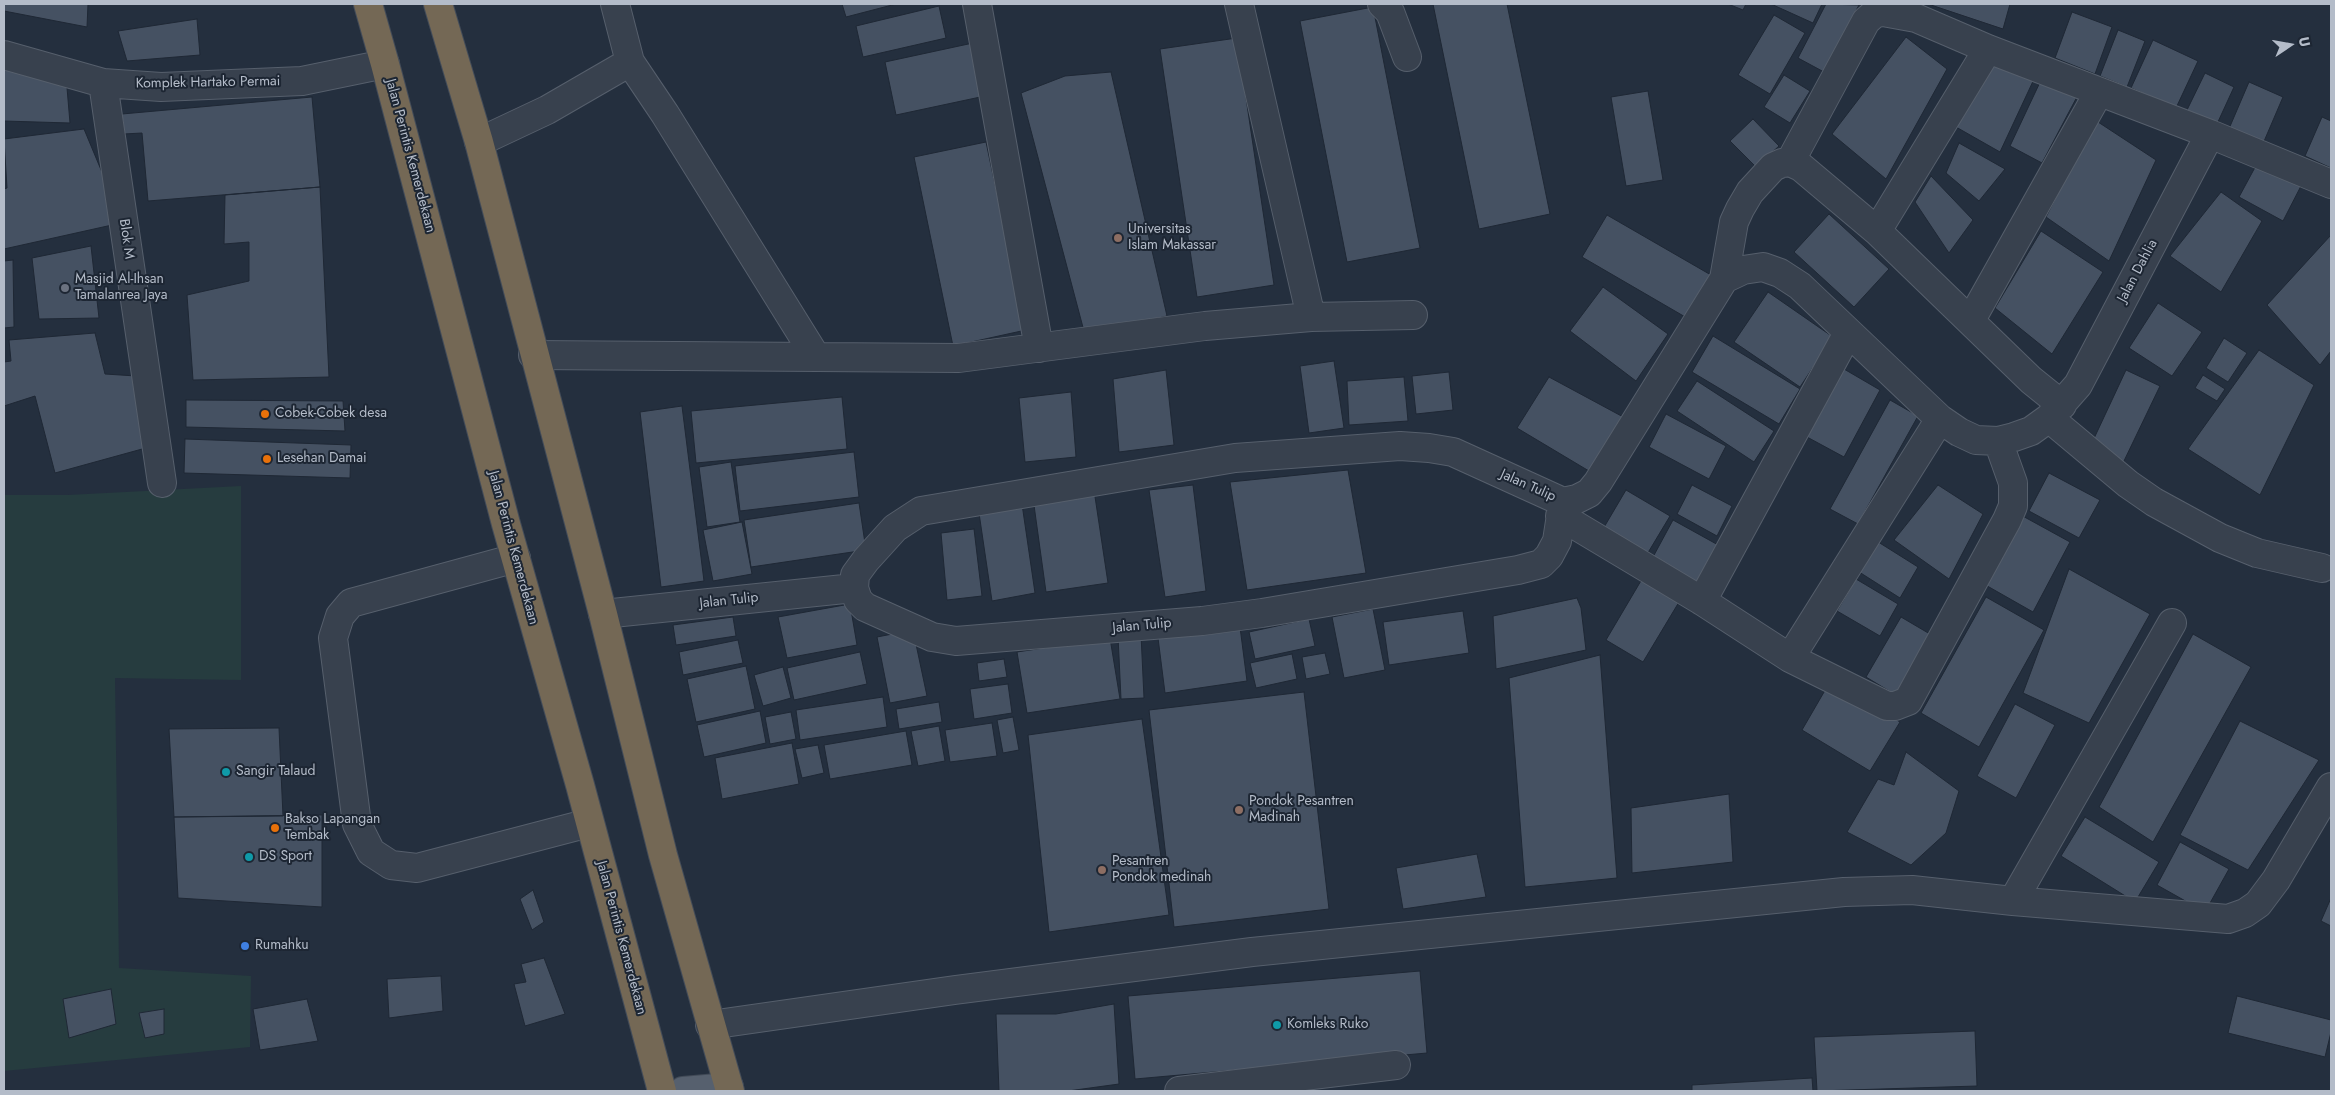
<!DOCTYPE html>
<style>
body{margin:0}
#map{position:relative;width:2335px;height:1095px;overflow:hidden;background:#242f3e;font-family:Jost,sans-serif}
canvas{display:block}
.frame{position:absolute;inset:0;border:5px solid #b4bcc9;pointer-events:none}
.north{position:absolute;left:2265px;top:20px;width:50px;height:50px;-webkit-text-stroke:4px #1d2633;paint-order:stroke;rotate:78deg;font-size:14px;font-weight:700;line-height:20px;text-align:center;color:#b4bcc9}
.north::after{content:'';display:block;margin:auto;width:18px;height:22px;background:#b4bcc9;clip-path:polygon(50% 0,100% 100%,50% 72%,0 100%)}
</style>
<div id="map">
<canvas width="2335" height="1095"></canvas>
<div class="frame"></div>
<div class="north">U</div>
</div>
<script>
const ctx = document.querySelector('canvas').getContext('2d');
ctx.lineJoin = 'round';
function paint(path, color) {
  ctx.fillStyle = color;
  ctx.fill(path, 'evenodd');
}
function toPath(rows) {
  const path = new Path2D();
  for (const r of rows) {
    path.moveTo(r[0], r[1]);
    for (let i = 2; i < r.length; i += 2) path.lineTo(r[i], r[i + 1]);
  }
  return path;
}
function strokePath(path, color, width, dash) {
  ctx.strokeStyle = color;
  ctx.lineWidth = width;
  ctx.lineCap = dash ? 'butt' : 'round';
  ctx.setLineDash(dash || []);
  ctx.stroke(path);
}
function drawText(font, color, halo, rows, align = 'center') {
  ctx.font = font + ' Jost,sans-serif';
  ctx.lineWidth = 4;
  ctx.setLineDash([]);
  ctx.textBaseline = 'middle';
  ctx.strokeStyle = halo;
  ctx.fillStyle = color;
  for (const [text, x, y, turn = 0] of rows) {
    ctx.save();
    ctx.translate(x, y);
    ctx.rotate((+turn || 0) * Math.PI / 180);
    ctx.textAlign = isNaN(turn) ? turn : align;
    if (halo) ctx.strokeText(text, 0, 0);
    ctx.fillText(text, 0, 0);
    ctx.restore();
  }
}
const green = toPath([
 [241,486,241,680,115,678,119,968,251,976,250,1047,4,1071,4,495,68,495]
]);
const building = toPath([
 [4,4,88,4,87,27,4,11,4,4],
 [842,4,896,4,846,17,842,4],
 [1433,4,1507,4,1550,214,1479,229,1433,4],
 [1728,4,1746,4,1743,10,1728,4],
 [1771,4,1822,4,1813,23,1771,4],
 [1826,4,1859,5,1824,72,1798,58,1826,4],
 [1928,4,2010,4,2003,29,1928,4],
 [939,6,946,38,863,57,856,26,939,6],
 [1373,7,1420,248,1347,262,1300,21,1373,7],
 [2072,12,2112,27,2095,74,2055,58,2072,12],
 [1774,15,1805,33,1770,94,1738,75,1774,15],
 [197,19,200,55,127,61,118,31,197,19],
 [2118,30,2145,41,2127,87,2100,76,2118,30],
 [1906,37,1947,69,1886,179,1832,134,1906,37],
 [1237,38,1274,285,1197,297,1160,49,1237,38],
 [2153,40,2198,61,2176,108,2131,88,2153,40],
 [973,43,985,96,896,115,885,62,973,43],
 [1997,60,2035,77,2000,152,1956,127,1997,60],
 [4,70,66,76,70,123,4,121,4,70],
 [1111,72,1167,316,1085,335,1021,93,1065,76,1111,72],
 [2205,73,2234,87,2217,124,2187,110,2205,73],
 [1784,75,1810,91,1790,123,1764,107,1784,75],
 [2042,78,2079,93,2042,163,2010,146,2042,78],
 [2249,82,2283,97,2262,146,2228,131,2249,82],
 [1648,91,1663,180,1626,186,1611,97,1648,91],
 [312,97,320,187,148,201,142,133,124,134,122,114,312,97],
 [2322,117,2331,121,2331,168,2305,156,2322,117],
 [1753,119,1779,146,1756,167,1730,141,1753,119],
 [2095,120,2156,160,2109,261,2046,217,2095,120],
 [84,129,104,177,112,225,4,249,4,189,7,188,4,139,84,129],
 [986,142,1026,330,953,346,914,157,986,142],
 [1959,143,2005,169,1979,201,1946,173,1959,143],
 [2259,160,2302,184,2283,221,2239,197,2259,160],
 [1931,176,1973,220,1949,253,1915,202,1931,176],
 [320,187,329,377,193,380,187,295,249,281,249,242,224,244,225,195,320,187],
 [2221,192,2262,221,2221,292,2170,256,2221,192],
 [1829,214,1889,269,1854,307,1794,252,1829,214],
 [1607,215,1711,275,1687,318,1582,257,1607,215],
 [2041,231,2103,272,2052,354,1995,308,2041,231],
 [2331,235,2331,351,2320,365,2267,305,2331,235],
 [91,246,99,318,39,319,32,258,91,246],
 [13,260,14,327,4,328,4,261,13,260],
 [1603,287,1668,334,1636,381,1570,331,1603,287],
 [1768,292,1833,337,1800,387,1734,342,1768,292],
 [2158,303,2202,332,2172,376,2129,348,2158,303],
 [95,333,105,374,136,376,153,446,55,473,35,396,4,406,4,362,11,361,9,340,95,333],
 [1713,336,1800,389,1779,424,1692,372,1713,336],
 [2224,338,2247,353,2228,382,2206,368,2224,338],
 [2259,350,2314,385,2260,495,2188,449,2259,350],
 [1334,361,1344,428,1309,433,1300,366,1334,361],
 [1844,369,1880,390,1844,457,1807,437,1844,369],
 [1166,370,1174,445,1119,452,1113,379,1166,370],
 [2126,370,2160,386,2123,463,2090,447,2126,370],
 [1449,372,1453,410,1416,414,1412,376,1449,372],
 [2203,375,2225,389,2217,401,2195,388,2203,375],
 [1404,377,1408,421,1349,425,1347,381,1404,377],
 [1549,377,1627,419,1594,474,1517,428,1549,377],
 [1697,381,1774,431,1754,462,1677,411,1697,381],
 [1071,392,1076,457,1025,462,1019,398,1071,392],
 [842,397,847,449,696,463,691,411,842,397],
 [186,400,343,401,345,431,186,427,186,400],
 [1890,400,1918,416,1858,524,1830,509,1890,400],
 [682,406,704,581,661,587,640,412,682,406],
 [1666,414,1726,446,1709,479,1649,447,1666,414],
 [185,439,351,445,350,478,184,473,185,439],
 [854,452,859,497,740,511,735,466,854,452],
 [731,462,740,522,707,527,699,467,731,462],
 [1348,470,1366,573,1247,590,1230,482,1348,470],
 [2049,473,2100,500,2079,538,2029,511,2049,473],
 [1193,485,1206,591,1165,597,1149,490,1193,485],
 [1692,485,1732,506,1717,536,1677,514,1692,485],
 [1938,485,1983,514,1949,579,1894,540,1938,485],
 [1094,490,1108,583,1046,592,1033,498,1094,490],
 [1626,490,1670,516,1646,556,1603,529,1626,490],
 [859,503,866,550,751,567,744,520,859,503],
 [1022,504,1035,593,992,601,979,513,1022,504],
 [2019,514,2070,542,2033,612,1982,583,2019,514],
 [1673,520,1720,546,1699,583,1653,557,1673,520],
 [742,522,752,574,713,581,703,530,742,522],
 [974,529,982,596,947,600,941,533,974,529],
 [1875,540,1918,567,1900,598,1856,570,1875,540],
 [2069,569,2150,614,2089,723,2023,693,2069,569],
 [1645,574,1682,597,1643,662,1606,640,1645,574],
 [1856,579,1898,604,1880,636,1837,611,1856,579],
 [1986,597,2044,630,1979,747,1921,713,1986,597],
 [1577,598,1581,608,1586,650,1496,669,1493,616,1577,598],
 [850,604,857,645,787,658,778,617,850,604],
 [1373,609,1385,670,1344,678,1332,617,1373,609],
 [1463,611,1469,653,1389,665,1383,622,1463,611],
 [733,617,736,636,676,645,673,625,733,617],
 [1901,617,1935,637,1899,697,1866,677,1901,617],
 [1309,619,1315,646,1255,659,1249,632,1309,619],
 [1240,627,1247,681,1165,693,1158,638,1240,627],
 [913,630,927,696,890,703,877,637,913,630],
 [1141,634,1144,698,1121,699,1118,636,1141,634],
 [2193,634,2251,667,2153,842,2099,807,2193,634],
 [1110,638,1120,699,1027,713,1017,652,1110,638],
 [738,640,743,663,683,675,679,652,738,640],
 [860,652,867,684,794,700,787,668,860,652],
 [1325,653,1330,674,1306,679,1302,657,1325,653],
 [1292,654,1297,679,1256,688,1250,663,1292,654],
 [1600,655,1617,878,1525,887,1509,678,1600,655],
 [1004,659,1007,677,979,681,977,663,1004,659],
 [746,666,755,709,696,722,687,679,746,666],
 [783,667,791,698,763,706,754,675,783,667],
 [1831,680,1900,722,1870,771,1802,730,1831,680],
 [1008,684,1012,713,974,719,970,689,1008,684],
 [1304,692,1329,909,1174,927,1149,710,1304,692],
 [883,697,887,727,800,740,796,710,883,697],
 [939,702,942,722,899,729,896,709,939,702],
 [2015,704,2055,725,2016,798,1977,776,2015,704],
 [760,711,766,743,704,757,697,725,760,711],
 [791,712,796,739,770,744,765,717,791,712],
 [1013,717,1019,750,1003,753,997,720,1013,717],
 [1142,719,1169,915,1049,932,1028,735,1142,719],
 [2240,721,2319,760,2248,870,2180,835,2240,721],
 [992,723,997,756,950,762,945,730,992,723],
 [939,726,945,761,918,766,911,731,939,726],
 [279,728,283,816,174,817,169,729,279,728],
 [906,731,912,765,830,779,824,745,906,731],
 [792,743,799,784,722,799,715,758,792,743],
 [818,745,824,773,802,778,795,749,818,745],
 [1906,752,1959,791,1946,833,1911,865,1847,832,1878,779,1894,785,1906,752],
 [1729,794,1733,862,1632,873,1631,808,1729,794],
 [322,815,322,907,178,898,174,817,322,815],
 [2085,817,2159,862,2135,902,2061,856,2085,817],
 [2180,842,2229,869,2205,912,2157,885,2180,842],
 [1477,854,1486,897,1403,909,1396,868,1477,854],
 [533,890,544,922,532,930,520,899,533,890],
 [2331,898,2331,926,2321,921,2331,898],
 [544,958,565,1014,525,1026,514,984,526,982,521,964,544,958],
 [1420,971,1427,1053,1135,1079,1128,996,1420,971],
 [441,976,443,1011,389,1018,387,979,441,976],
 [111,989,116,1024,69,1038,63,999,111,989],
 [2237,996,2331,1020,2331,1032,2325,1057,2228,1033,2237,996],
 [307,999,318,1041,260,1050,253,1009,307,999],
 [1114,1004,1119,1084,1068,1091,999,1091,996,1014,1056,1014,1114,1004],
 [164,1009,164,1034,145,1038,139,1013,164,1009],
 [1975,1031,1977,1086,1817,1091,1814,1037,1975,1031],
 [1812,1078,1813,1091,1692,1091,1692,1085,1812,1078]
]);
const minor = toPath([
 [615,4,630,62],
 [977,4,1039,348],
 [1239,4,1311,317],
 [1382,4,1390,12,1407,57],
 [4,55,103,83,161,87,302,81,385,64],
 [103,83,162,483],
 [479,142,547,110,630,62,665,114,816,357],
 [1790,162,1866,21,1875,13,1883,12,1916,18,1988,49,2210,134,2331,184],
 [1877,231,1988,49],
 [1724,279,1743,270,1763,267,1780,273,1800,286,1940,419,1959,432,1976,440,1998,441,2014,437,2031,431,2049,418,2078,385,2210,134],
 [1971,320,2099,92],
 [533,355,959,358,1205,326,1311,317,1413,315],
 [2049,418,2128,484,2154,502,2220,538,2257,553,2322,568],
 [1400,446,1429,448,1453,452,1563,502,1557,541,1549,556,1541,564,1518,570,1262,613,1202,621,956,641,932,637,865,607,858,600,854,588,855,575,866,560,895,528,921,511,1235,458,1400,446],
 [1563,502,1577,499,1589,493,1598,482,1724,279,1734,222,1740,209,1750,192,1773,167,1782,163,1790,162,1801,167,1877,231,2031,380,2062,405],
 [1560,516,1702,601,1790,658,1887,706,1895,706,1908,701,2007,520,2013,506,2013,483,1998,441],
 [516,558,351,603,340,616,333,638,357,824,371,852,391,865,417,868,589,823],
 [1702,601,1848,333],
 [603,614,854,588],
 [1790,658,1940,419],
 [2013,901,2172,623],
 [710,1025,955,990,1252,952,1844,892,1912,890,2013,901,2228,919,2245,913,2258,904,2276,880,2331,787],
 [1179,1091,1396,1065]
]);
const major = toPath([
 [683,1091,729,1087]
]);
const highway = toPath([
 [368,4,385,64,506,524,580,785,662,1091],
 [438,4,479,142,603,614,663,855,730,1091]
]);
const markers = [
 [1118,238,5,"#8d6e63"],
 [65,288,5,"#6b7280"],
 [265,414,5,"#e8710a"],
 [267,459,5,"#e8710a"],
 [226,772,5,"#0f9aa8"],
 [1239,810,5,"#8d6e63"],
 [275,828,5,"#e8710a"],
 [249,857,5,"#0f9aa8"],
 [1102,870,5,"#8d6e63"],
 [245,946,5,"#3f7fe0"],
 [1277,1025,5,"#0f9aa8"]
];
const streetNames = [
 ["Komplek Hartako Permai",208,83,-1],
 ["Jalan Perintis Kemerdekaan",410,156,75],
 ["Blok M",126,239,82],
 ["Jalan Dahlia",2138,271,-62],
 ["Jalan Tulip",1528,486,24],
 ["Jalan Perintis Kemerdekaan",513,548,75],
 ["Jalan Tulip",729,601,-6],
 ["Jalan Tulip",1142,626,-5],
 ["Jalan Perintis Kemerdekaan",621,938,75]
];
const poiNames = [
 ["Universitas",1128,230],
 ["Islam Makassar",1128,246],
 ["Masjid Al-Ihsan",75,280],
 ["Tamalanrea Jaya",75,296],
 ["Cobek-Cobek desa",275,414],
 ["Lesehan Damai",277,459],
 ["Sangir Talaud",236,772],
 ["Pondok Pesantren",1249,802],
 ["Madinah",1249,818],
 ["Bakso Lapangan",285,820],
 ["Tembak",285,836],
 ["DS Sport",259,857],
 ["Pesantren",1112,862],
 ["Pondok medinah",1112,878],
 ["Rumahku",255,946],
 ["Komleks Ruko",1287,1025]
];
paint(green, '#263c3f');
paint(building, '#455162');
strokePath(building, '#1f2835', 1);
strokePath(minor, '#565f6c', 30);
strokePath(major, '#414a57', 30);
strokePath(highway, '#434c59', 30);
strokePath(minor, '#38414e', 28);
strokePath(major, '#56606e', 28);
strokePath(highway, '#746855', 28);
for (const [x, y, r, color] of markers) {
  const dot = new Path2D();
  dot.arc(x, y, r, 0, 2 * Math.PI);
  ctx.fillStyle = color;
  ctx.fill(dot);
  strokePath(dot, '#1d2633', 2);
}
drawText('14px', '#b4bcc9', '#1d2633', streetNames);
drawText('14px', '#b4bcc9', '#1d2633', poiNames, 'left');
</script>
